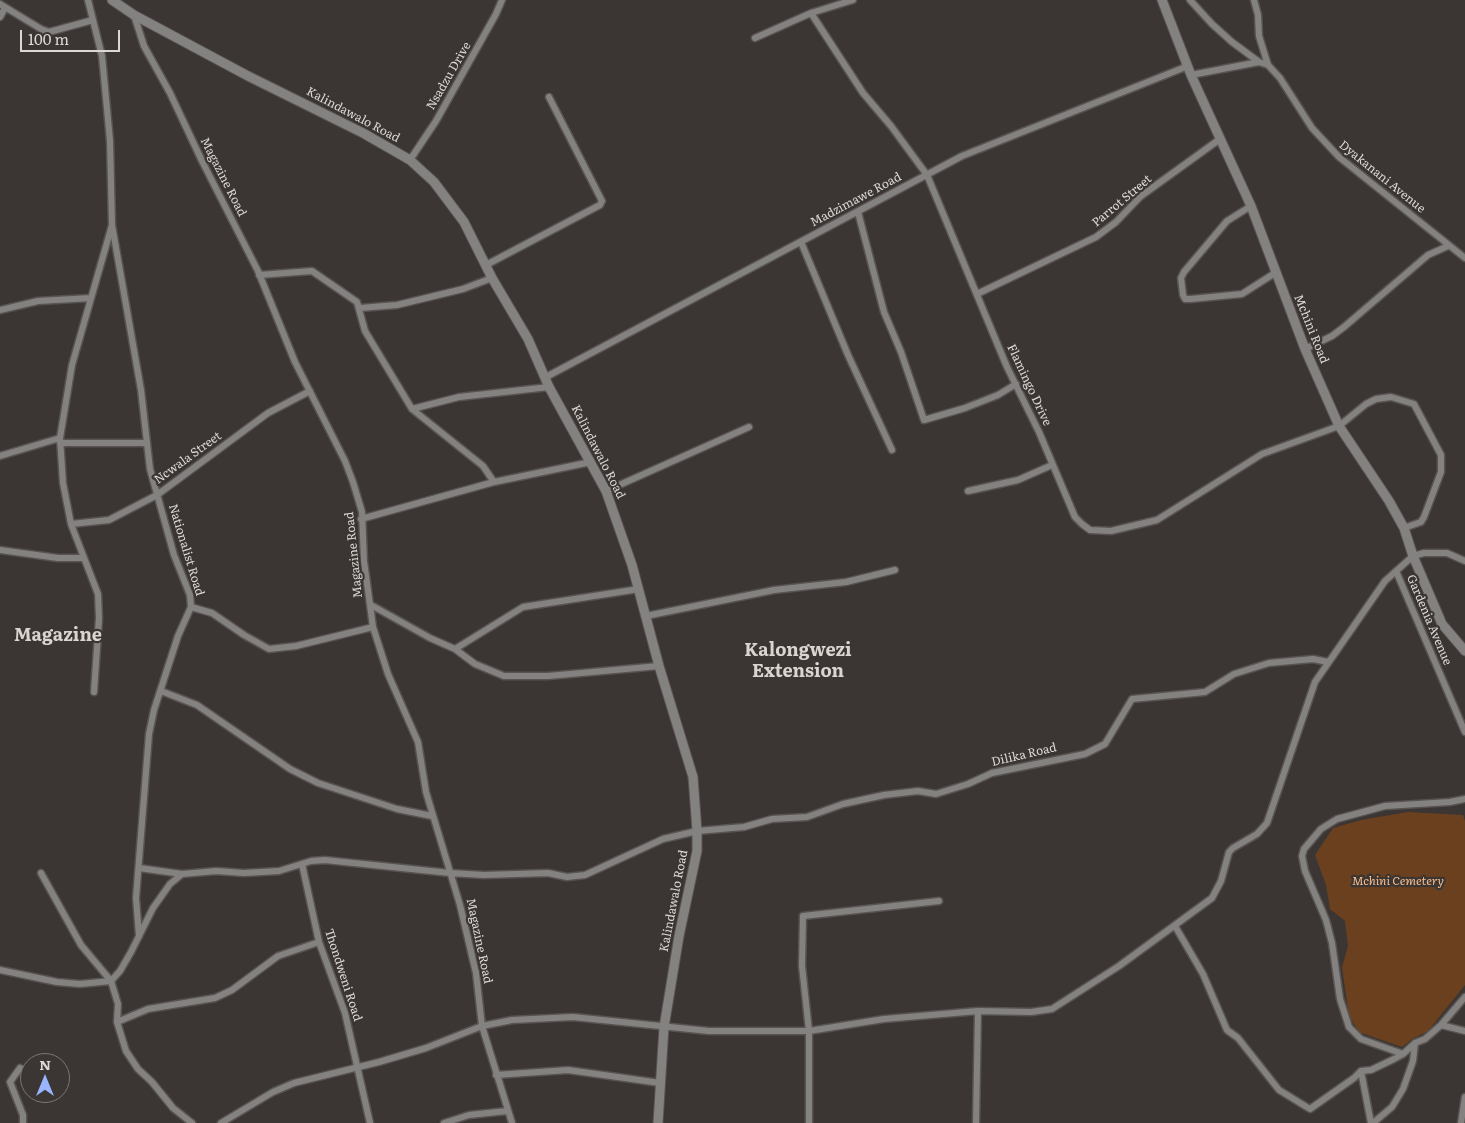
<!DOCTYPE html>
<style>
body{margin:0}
#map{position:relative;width:1465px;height:1123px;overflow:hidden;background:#3b3633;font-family:Literata,serif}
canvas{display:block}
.north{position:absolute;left:20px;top:1053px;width:50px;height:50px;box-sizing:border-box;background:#3b3633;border:1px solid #7b7774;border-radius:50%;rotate:0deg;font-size:14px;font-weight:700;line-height:20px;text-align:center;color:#dbd8d5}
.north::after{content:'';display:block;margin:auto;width:18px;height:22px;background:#99b5fd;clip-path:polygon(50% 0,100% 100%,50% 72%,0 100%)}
.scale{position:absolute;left:20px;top:30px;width:100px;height:22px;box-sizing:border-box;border:2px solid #dbd8d5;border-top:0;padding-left:6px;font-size:15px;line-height:18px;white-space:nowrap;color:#dbd8d5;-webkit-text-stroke:4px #3b3633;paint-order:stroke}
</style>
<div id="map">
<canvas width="1465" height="1123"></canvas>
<div class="north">N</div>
<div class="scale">100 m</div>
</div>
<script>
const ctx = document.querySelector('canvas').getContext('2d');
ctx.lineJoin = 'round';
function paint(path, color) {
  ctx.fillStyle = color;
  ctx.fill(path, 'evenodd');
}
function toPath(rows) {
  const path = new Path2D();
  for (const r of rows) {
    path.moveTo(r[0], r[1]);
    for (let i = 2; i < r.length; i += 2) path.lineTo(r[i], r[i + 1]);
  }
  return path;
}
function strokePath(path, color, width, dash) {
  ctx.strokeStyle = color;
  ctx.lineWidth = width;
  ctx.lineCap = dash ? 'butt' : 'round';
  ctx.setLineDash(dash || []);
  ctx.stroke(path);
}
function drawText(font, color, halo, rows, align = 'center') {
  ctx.font = font + ' Literata,serif';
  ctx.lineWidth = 4.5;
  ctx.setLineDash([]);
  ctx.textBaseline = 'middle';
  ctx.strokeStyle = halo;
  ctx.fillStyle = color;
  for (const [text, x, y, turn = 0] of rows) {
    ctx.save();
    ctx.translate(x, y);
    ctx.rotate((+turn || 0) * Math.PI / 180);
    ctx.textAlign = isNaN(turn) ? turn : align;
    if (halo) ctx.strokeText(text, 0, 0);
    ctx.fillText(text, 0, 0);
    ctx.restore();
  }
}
const green = toPath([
 [1408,812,1463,815,1465,821,1465,985,1428,1031,1412,1039,1402,1047,1359,1032,1349,1016,1342,967,1348,946,1345,921,1330,909,1326,885,1315,855,1333,828,1361,820]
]);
const minor = toPath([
 [88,0,102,56,110,141,112,225,72,365,60,438,63,483,71,524,98,594,99,618,94,692],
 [1190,0,1212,24,1232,42,1259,62,1268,65,1280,78,1312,128,1339,157,1465,258],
 [1254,0,1258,15,1259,36,1268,65],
 [0,4,41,29,49,32,93,20],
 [811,13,863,93,891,126,927,175,1007,367,1039,432,1075,517,1082,524,1090,530,1111,531,1157,520,1262,454,1339,426,1366,404,1376,399,1391,397,1414,404,1441,455,1441,472,1424,517,1421,522,1404,528],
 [134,15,144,46,170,93,202,161,258,271,295,362,345,461,353,482,362,512,364,561,373,627,388,674,418,742,426,792,460,905,476,973,482,1026,512,1123],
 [0,17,5,8],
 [755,38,811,13,853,0],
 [1191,75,1259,62],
 [410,160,436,121,496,14,502,0],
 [1251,206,1227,221,1184,272,1181,278,1183,295,1185,299,1191,299,1242,294,1275,273],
 [858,212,884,312,901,352,924,420,965,408,998,395,1016,384],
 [112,225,141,390,150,469,174,555,190,595,191,607,178,636,154,710,149,734,136,898,139,936],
 [801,242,848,355,892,450],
 [486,265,600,205,602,201,549,97],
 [259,275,312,271,357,302,365,331,412,409,483,466,494,482],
 [977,294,1096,237,1116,222,1141,196,1220,139],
 [360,308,397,305,463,289,492,278],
 [0,310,38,301,91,298],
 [1305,349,1332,336,1344,327,1428,255,1448,246],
 [546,377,962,156,1188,66],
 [412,409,459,397,549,387],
 [60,443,146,443],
 [0,456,60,438],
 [606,491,749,427],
 [968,491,1018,480,1052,465],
 [361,519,494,482,591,462],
 [71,524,109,520,157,495,268,413,310,391],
 [0,550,58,558,84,558],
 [1396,571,1465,732],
 [371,605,430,638,455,649,475,664,504,676,548,676,659,666],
 [191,607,212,613,244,635,269,649,296,646,373,627],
 [646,616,774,590,846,582,895,570],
 [455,649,523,607,639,589],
 [161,691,197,705,290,769,318,783,397,809,432,816],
 [302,864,319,942,345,1013,370,1123],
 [139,868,182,874],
 [41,873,81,945,111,981,118,1004,117,1022,126,1051,138,1069,152,1082,173,1108,192,1123],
 [1175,926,1203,974,1227,1030,1238,1038,1279,1090,1310,1109,1354,1078,1361,1071,1371,1070,1394,1059,1403,1054,1415,1043,1425,1039,1441,1025,1465,997],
 [0,970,57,982,80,984,111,981,120,971,131,952,153,908,170,884,182,874,216,871,244,873,279,871,311,861,325,860,450,873,484,875,548,873,567,877,585,875,663,839,697,831,744,827,772,819,807,817,843,804,884,795,918,791,936,794,968,784,992,773,1085,754,1105,744,1132,699,1205,692,1234,674,1269,663,1313,659,1328,662],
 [117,1022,148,1009,215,998,232,990,278,956,319,942],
 [1441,1025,1465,1031],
 [1403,1054,1361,1039,1349,1027,1340,999,1332,943,1326,920,1305,871,1302,856,1304,849,1321,829,1337,819,1385,806,1450,802,1465,799],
 [20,1068,10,1082,23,1115,23,1123],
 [1361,1071,1371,1123],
 [496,1075,568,1070,660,1083],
 [221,1123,273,1092,294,1083,379,1062,426,1048,482,1026,512,1020,573,1017,709,1031,809,1031,884,1019,978,1011,1031,1012,1052,1009,1119,966,1212,898,1221,881,1229,852,1233,848,1257,834,1267,823,1315,682,1385,581,1413,556,1424,553,1447,553,1465,561],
 [444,1123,469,1115,507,1111],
 [809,1123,809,1031,802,966,803,916,939,901],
 [976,1123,978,1011],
 [1373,1123,1392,1107,1403,1089,1413,1061,1415,1043],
 [1461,1123,1465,1097]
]);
const tertiary = toPath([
 [112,0,134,15,248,76,363,133,410,160,434,182,464,222,492,278,528,339,549,387,606,491,632,565,659,666,693,777,697,831,697,851,679,936,664,1027,658,1123],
 [1162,0,1191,75,1251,206,1305,349,1339,426,1389,501,1404,528,1413,556,1442,624,1465,651]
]);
const streetNames = [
 ["Nsadzu Drive",449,76,-60],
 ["Kalindawalo Road",353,115,28],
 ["Magazine Road",223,177,63],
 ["Dyakanani Avenue",1382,177,39],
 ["Madzimawe Road",856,200,-28],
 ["Parrot Street",1122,201,-40],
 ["Mchini Road",1311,329,68],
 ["Flamingo Drive",1029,385,65],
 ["Kalindawalo Road",598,452,63],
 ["Ncwala Street",188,458,-36],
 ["Nationalist Road",186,550,73],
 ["Magazine Road",354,555,-96],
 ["Gardenia Avenue",1429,620,67],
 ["Dilika Road",1024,755,-13],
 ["Kalindawalo Road",674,901,-79],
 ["Magazine Road",479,941,78],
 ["Thondweni Road",343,975,72]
];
const parkNames = [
 ["Mchini Cemetery",1398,881]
];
const districtNames = [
 ["Magazine",58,636],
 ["Kalongwezi",798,651],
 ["Extension",798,672]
];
paint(green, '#6a401e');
strokePath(minor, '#585350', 9);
strokePath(tertiary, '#585350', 11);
strokePath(minor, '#848280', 6);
strokePath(tertiary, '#848280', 9);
drawText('12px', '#dbd8d5', '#3b3633', streetNames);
drawText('italic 12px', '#fabd8f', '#3b3633', parkNames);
drawText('bold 18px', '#dbd5d1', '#3b3633', districtNames);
</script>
